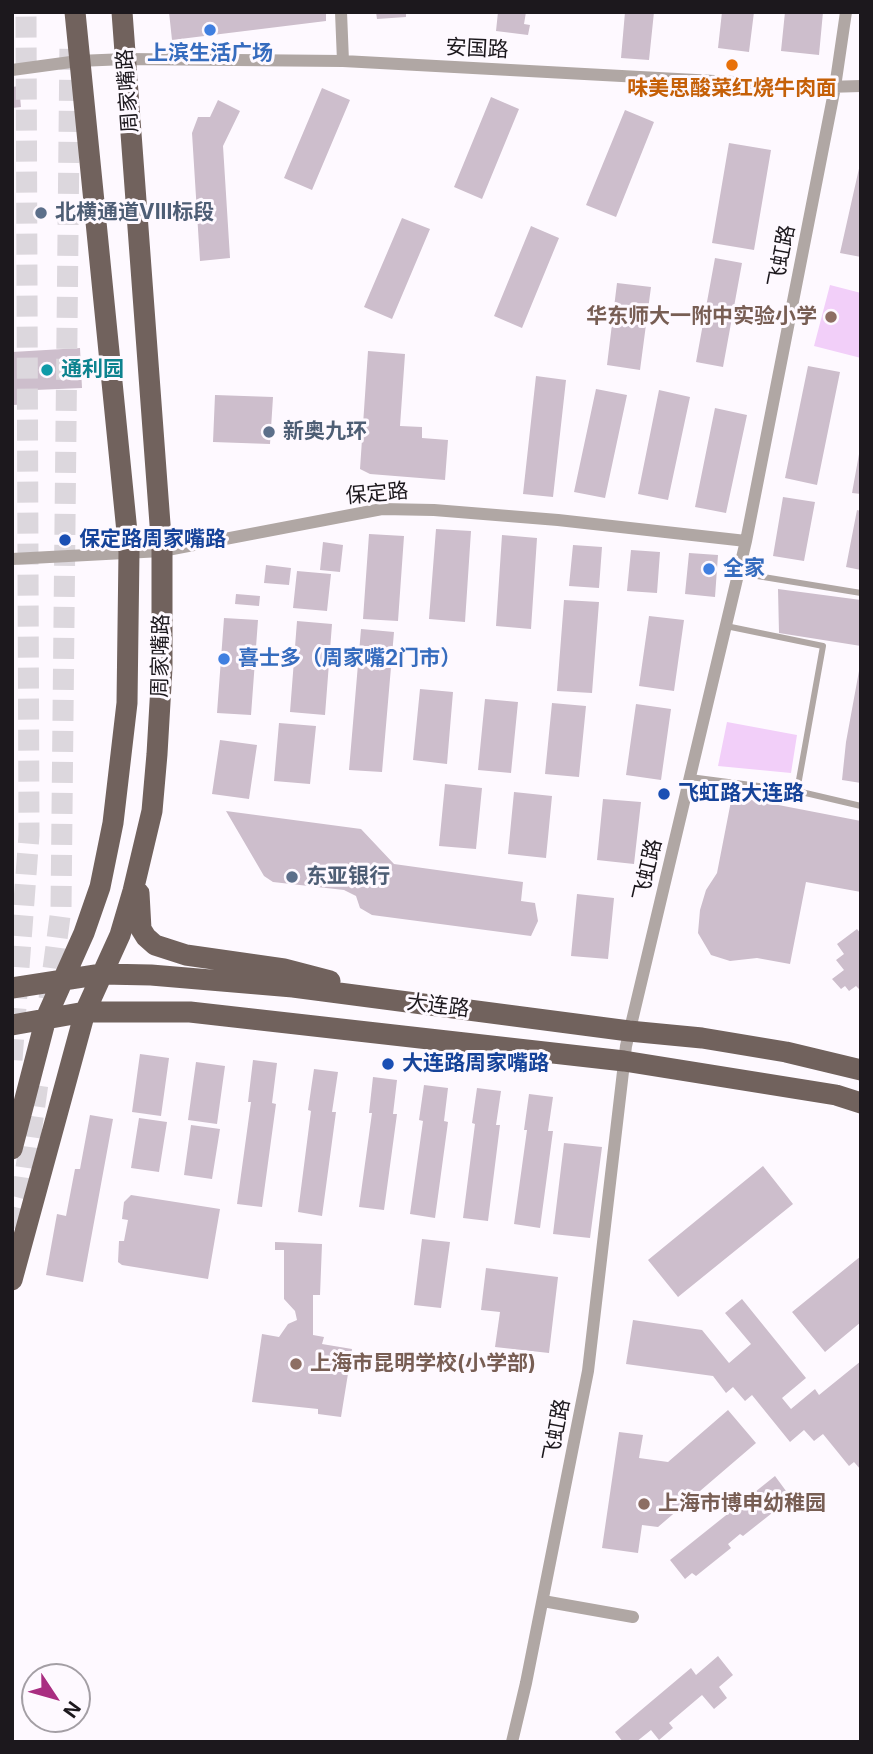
<!DOCTYPE html>
<meta charset="utf-8">
<style>
body{margin:0}
#map{position:relative;width:873px;height:1754px;overflow:hidden;background:#fef9ff;font-family:Inter,sans-serif}
canvas{display:block}
.frame{position:absolute;inset:0;border:14px solid #1c181d;pointer-events:none}
.north{position:absolute;left:21px;top:1663px;width:70px;height:70px;box-sizing:border-box;background:#fef9ff;border:2px solid #a49fa5;border-radius:50%;rotate:126deg;font-size:19px;font-weight:700;line-height:28px;text-align:center;color:#1c181d}
.north::after{content:'';display:block;margin:auto;width:24px;height:32px;background:#a92e81;clip-path:polygon(50% 0,100% 100%,50% 72%,0 100%)}
</style>
<div id="map">
<canvas width="873" height="1754"></canvas>
<div class="frame"></div>
<div class="north">N</div>
</div>
<script>
const ctx = document.querySelector('canvas').getContext('2d');
ctx.lineJoin = 'round';
function paint(path, color) {
  ctx.fillStyle = color;
  ctx.fill(path, 'evenodd');
}
function toPath(rows) {
  const path = new Path2D();
  for (const r of rows) {
    path.moveTo(r[0], r[1]);
    for (let i = 2; i < r.length; i += 2) path.lineTo(r[i], r[i + 1]);
  }
  return path;
}
function strokePath(path, color, width, dash) {
  ctx.strokeStyle = color;
  ctx.lineWidth = width;
  ctx.lineCap = dash ? 'butt' : 'round';
  ctx.setLineDash(dash || []);
  ctx.stroke(path);
}
function drawText(font, color, halo, rows, align = 'center') {
  ctx.font = font + ' Inter,"Noto Sans SC",sans-serif';
  ctx.lineWidth = 6;
  ctx.setLineDash([]);
  ctx.textBaseline = 'middle';
  ctx.strokeStyle = halo;
  ctx.fillStyle = color;
  for (const [text, x, y, turn = 0] of rows) {
    ctx.save();
    ctx.translate(x, y);
    ctx.rotate((+turn || 0) * Math.PI / 180);
    ctx.textAlign = isNaN(turn) ? turn : align;
    if (halo) ctx.strokeText(text, 0, 0);
    ctx.fillText(text, 0, 0);
    ctx.restore();
  }
}
const green = toPath([
 [830,285,861,293,861,358,814,346],
 [727,722,797,735,791,773,718,766]
]);
const building = toPath([
 [169,12,326,12,326,21,172,40],
 [376,12,406,12,406,17,377,19],
 [498,12,526,12,524,24,530,25,528,35,496,31],
 [625,12,654,12,649,60,621,58],
 [722,12,754,12,749,52,718,48],
 [785,12,823,12,819,55,781,51],
 [19,86,21,107,12,108,12,87],
 [322,88,350,100,312,190,284,178],
 [491,97,519,109,482,199,454,187],
 [218,100,240,111,223,146,230,258,200,261,192,133,198,117,210,117],
 [625,110,654,122,616,217,586,205],
 [729,143,771,150,754,250,712,243],
 [860,164,861,164,861,257,840,253],
 [402,218,430,229,392,319,364,307],
 [531,226,559,238,522,328,494,316],
 [715,258,742,263,723,367,696,362],
 [617,283,651,287,640,370,607,365],
 [80,348,82,388,35,390,36,404,12,405,12,352],
 [368,351,405,354,400,426,422,427,422,438,448,440,445,480,370,474,360,469],
 [808,366,840,372,817,485,785,478],
 [536,376,566,380,553,497,523,494],
 [596,389,627,395,605,498,574,492],
 [659,390,690,397,668,500,638,494],
 [215,395,273,397,270,444,213,442],
 [715,408,747,415,726,513,695,507],
 [859,454,861,454,861,494,852,493],
 [783,497,815,502,804,561,773,556],
 [857,510,861,511,861,570,846,567],
 [436,529,471,531,465,622,429,619],
 [369,534,404,536,398,621,363,619],
 [502,535,537,538,531,629,496,626],
 [323,542,343,545,340,572,320,570],
 [573,545,602,547,599,588,569,586],
 [631,550,660,552,657,593,627,591],
 [689,553,718,555,715,597,685,594],
 [266,565,291,568,289,585,264,583],
 [297,571,331,574,327,611,293,608],
 [778,589,861,600,861,646,779,633],
 [236,594,260,596,259,606,235,604],
 [564,600,599,602,592,693,557,691],
 [649,616,684,620,674,691,639,686],
 [224,618,258,620,251,715,217,713],
 [297,621,332,624,325,715,290,712],
 [361,629,394,632,382,772,349,770],
 [859,671,861,671,861,783,842,780,846,742],
 [420,689,453,692,447,764,413,760],
 [485,699,518,702,511,773,478,770],
 [552,703,586,706,579,777,545,774],
 [636,704,671,709,661,780,626,775],
 [279,723,316,726,310,784,274,781],
 [220,740,257,745,249,799,212,794],
 [445,784,482,788,476,849,439,846],
 [514,792,552,796,546,858,508,854],
 [732,796,861,821,861,892,806,882,790,964,757,958,730,961,711,955,698,933,700,910,706,890,717,873],
 [603,799,641,802,634,864,597,860],
 [226,811,361,829,394,864,523,882,521,901,535,903,538,921,531,936,372,915,360,908,356,896,344,890,273,882,264,876],
 [577,894,614,898,608,959,571,956],
 [857,929,861,934,861,988,859,989,856,986,849,991,845,986,841,989,832,979,844,970,836,960,844,954,837,944],
 [140,1054,169,1058,161,1116,132,1112],
 [253,1060,277,1063,272,1103,276,1104,262,1207,237,1204,251,1102,248,1102],
 [196,1062,225,1066,217,1124,188,1120],
 [314,1069,338,1072,332,1112,336,1112,322,1216,298,1212,311,1111,308,1110],
 [373,1077,397,1080,393,1114,397,1114,384,1210,359,1207,372,1113,369,1113],
 [424,1085,448,1088,444,1121,448,1122,435,1218,410,1214,423,1121,419,1120],
 [477,1088,501,1091,496,1125,500,1125,488,1221,463,1218,475,1124,472,1123],
 [529,1094,553,1097,548,1131,553,1131,540,1228,514,1224,527,1130,524,1130],
 [90,1115,113,1119,83,1282,46,1275,57,1214,66,1216,75,1169,80,1169],
 [139,1118,167,1122,159,1172,131,1168],
 [191,1125,220,1129,212,1179,184,1175],
 [564,1143,602,1147,590,1238,553,1234],
 [763,1166,793,1204,678,1297,648,1260],
 [131,1195,220,1209,208,1279,122,1265,118,1262,119,1241,124,1241,128,1220,122,1219,124,1202],
 [422,1239,450,1242,441,1308,414,1305],
 [275,1242,322,1244,320,1295,313,1295,313,1335,324,1337,322,1344,352,1349,341,1417,318,1414,318,1409,252,1402,262,1334,279,1337,288,1324,297,1320,295,1311,284,1299,284,1250,275,1250],
 [861,1256,861,1322,825,1352,792,1312],
 [486,1268,558,1277,549,1353,495,1347,500,1312,481,1310],
 [742,1299,806,1378,782,1398,791,1409,815,1389,819,1395,861,1361,861,1470,854,1462,849,1466,823,1434,814,1441,804,1430,790,1442,752,1395,745,1401,733,1387,726,1393,713,1376,626,1364,633,1320,702,1330,729,1363,751,1344,725,1313],
 [728,1410,756,1443,658,1527,642,1525,638,1553,602,1548,619,1432,643,1435,639,1458,668,1462],
 [775,1476,789,1495,784,1499,786,1502,743,1536,740,1534,728,1544,731,1548,696,1576,692,1573,685,1579,670,1560],
 [718,1656,733,1675,719,1687,727,1698,714,1709,702,1695,669,1723,673,1728,659,1740,651,1730,636,1742,623,1742,615,1732,691,1668,696,1675]
]);
const highwayTunnel = toPath([
 [49,999,61,909,70,41],
 [12,1060,29,835,26,12],
 [12,1228,24,1182,39,1076]
]);
const lane = toPath([
 [739,573,861,593],
 [690,777,797,791,823,646,726,626],
 [797,791,861,806]
]);
const street = toPath([
 [341,12,343,61],
 [12,70,78,61,126,59,343,61,826,87,861,86],
 [12,559,162,551,382,509,434,510,558,520,746,541],
 [543,1601,633,1617],
 [512,1742,526,1683,588,1371,626,1046,746,541,835,87,846,12]
]);
const primary = toPath([
 [139,893,141,929,146,937,155,945,186,955,284,969,330,981],
 [12,988,102,974,151,975,293,987,629,1031,702,1038,786,1052,861,1070],
 [12,1025,85,1012,190,1012,624,1061,836,1095,861,1103],
 [12,1149,46,1018,84,933,100,887,113,823,127,703,129,552,75,12],
 [12,1280,85,1012,120,935,133,891,152,811,157,754,162,668,162,551,122,12]
]);
const markers = [
 [210,30,7,"#3f7fe0"],
 [732,65,7,"#e8710a"],
 [41,213,7,"#5c6f8a"],
 [831,317,7,"#8d6e63"],
 [47,370,7,"#0f9aa8"],
 [269,432,7,"#5c6f8a"],
 [65,540,7,"#1a4fb4"],
 [709,569,7,"#3f7fe0"],
 [224,659,7,"#3f7fe0"],
 [664,794,7,"#1a4fb4"],
 [292,877,7,"#5c6f8a"],
 [388,1064,7,"#1a4fb4"],
 [296,1364,7,"#8d6e63"],
 [644,1504,7,"#8d6e63"]
];
const streetNames = [
 ["安国路",477,49,3],
 ["周家嘴路",128,91,-94],
 ["飞虹路",782,256,-79],
 ["保定路",377,494,-5],
 ["周家嘴路",161,656,-89],
 ["飞虹路",648,870,-77],
 ["大连路",438,1006,7],
 ["飞虹路",557,1430,-79]
];
const shopNames = [
 ["上滨生活广场",210,54,"center"],
 ["全家",723,569],
 ["喜士多（周家嘴2门市）",238,659]
];
const foodNames = [
 ["味美思酸菜红烧牛肉面",732,89]
];
const serviceNames = [
 ["北横通道VIII标段",55,213],
 ["新奥九环",283,432],
 ["东亚银行",306,877]
];
const educationNames = [
 ["华东师大一附中实验小学",817,317,"right"],
 ["上海市昆明学校(小学部)",310,1364],
 ["上海市博申幼稚园",658,1504]
];
const cultureNames = [
 ["通利园",61,370]
];
const transitNames = [
 ["保定路周家嘴路",79,540],
 ["飞虹路大连路",678,794],
 ["大连路周家嘴路",402,1064]
];
paint(green, '#f2cff9');
paint(building, '#cdbecc');
strokePath(highwayTunnel, '#dcd7dd', 21, [21, 10]);
strokePath(lane, '#b0a7a4', 6);
strokePath(street, '#b0a7a4', 12);
strokePath(primary, '#71625d', 21);
for (const [x, y, r, color] of markers) {
  const dot = new Path2D();
  dot.arc(x, y, r, 0, 2 * Math.PI);
  ctx.fillStyle = color;
  ctx.fill(dot);
  strokePath(dot, '#fef9ff', 2.5);
}
drawText('21px', '#1c181d', '#fef9ff', streetNames);
drawText('bold 21px', '#366cbe', '#fef9ff', shopNames, 'left');
drawText('bold 21px', '#c56008', '#fef9ff', foodNames);
drawText('bold 21px', '#4e5e75', '#fef9ff', serviceNames, 'left');
drawText('bold 21px', '#785e54', '#fef9ff', educationNames, 'left');
drawText('bold 21px', '#0d838f', '#fef9ff', cultureNames, 'left');
drawText('bold 21px', '#164399', '#fef9ff', transitNames, 'left');
</script>
